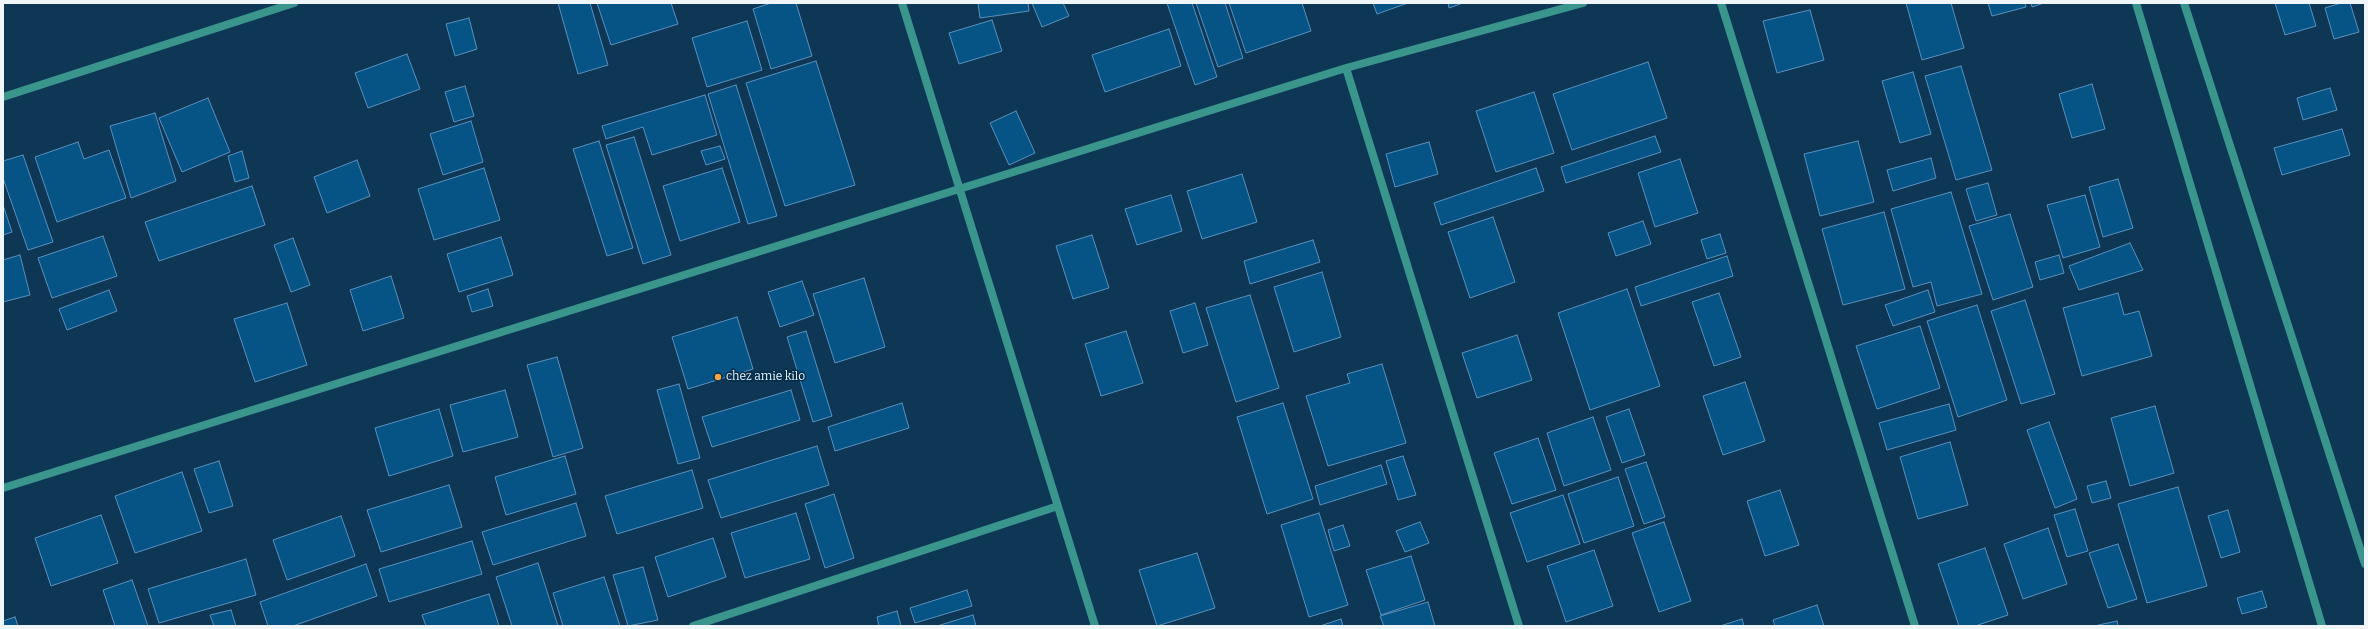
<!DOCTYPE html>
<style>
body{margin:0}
#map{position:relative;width:2368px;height:629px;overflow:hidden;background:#0e3756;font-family:Bitter,serif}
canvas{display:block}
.frame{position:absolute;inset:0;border:4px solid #f0f5fa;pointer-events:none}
</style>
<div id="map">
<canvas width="2368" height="629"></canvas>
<div class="frame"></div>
</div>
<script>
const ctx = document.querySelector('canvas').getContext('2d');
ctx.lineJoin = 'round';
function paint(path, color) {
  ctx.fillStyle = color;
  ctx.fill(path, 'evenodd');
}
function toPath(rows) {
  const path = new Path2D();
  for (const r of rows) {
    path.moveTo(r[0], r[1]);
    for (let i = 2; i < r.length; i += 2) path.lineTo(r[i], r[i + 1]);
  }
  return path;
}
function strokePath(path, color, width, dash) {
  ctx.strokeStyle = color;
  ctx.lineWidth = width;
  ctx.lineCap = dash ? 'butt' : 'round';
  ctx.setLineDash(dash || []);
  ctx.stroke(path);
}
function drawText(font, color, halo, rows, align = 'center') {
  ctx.font = font + ' Bitter,serif';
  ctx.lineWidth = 3;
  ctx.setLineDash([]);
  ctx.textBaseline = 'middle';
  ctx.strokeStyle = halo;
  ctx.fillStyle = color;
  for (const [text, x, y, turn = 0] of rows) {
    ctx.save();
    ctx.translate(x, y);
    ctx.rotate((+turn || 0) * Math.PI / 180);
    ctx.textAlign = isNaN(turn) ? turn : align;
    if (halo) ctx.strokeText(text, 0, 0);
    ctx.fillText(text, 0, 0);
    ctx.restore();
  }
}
const building = toPath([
 [558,3,590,3,608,65,578,74,558,3],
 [597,3,671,3,678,24,611,45,597,3],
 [771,3,796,3,812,56,771,69,753,9,771,3],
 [978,3,1028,3,1029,11,980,18,978,3],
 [1032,3,1063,3,1069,16,1042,27,1032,3],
 [1167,3,1192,3,1217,77,1195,85,1167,3],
 [1196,3,1225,3,1243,58,1218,67,1196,3],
 [1229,3,1302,3,1311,31,1246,53,1229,3],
 [1373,3,1408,3,1377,14,1373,3],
 [1448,3,1463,3,1449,8,1448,3],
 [1906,3,1951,3,1964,48,1922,60,1906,3],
 [1988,3,2025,3,2026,7,1992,16,1988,3],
 [2031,3,2044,3,2032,7,2031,3],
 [2275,3,2309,3,2316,26,2285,35,2275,3],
 [2341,3,2350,3,2359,32,2334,39,2325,8,2341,3],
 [1810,10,1824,60,1777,73,1763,21,1810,10],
 [469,18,477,49,455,56,446,24,469,18],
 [992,20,1002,51,959,64,949,33,992,20],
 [747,21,762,70,707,87,692,38,747,21],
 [1169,29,1181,66,1105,92,1092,55,1169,29],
 [407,54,420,89,368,108,355,73,407,54],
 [816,61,855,185,785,206,746,83,816,61],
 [1648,62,1667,118,1572,150,1553,94,1648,62],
 [1961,66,1992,170,1956,180,1925,76,1961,66],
 [1913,72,1931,134,1900,143,1882,81,1913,72],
 [2092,84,2105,129,2072,138,2059,94,2092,84],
 [736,85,777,216,748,224,708,94,736,85],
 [465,86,474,116,454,122,445,92,465,86],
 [2330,88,2337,110,2303,120,2297,98,2330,88],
 [1534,92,1554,153,1496,172,1476,111,1534,92],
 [705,95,717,135,652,155,643,127,606,139,602,126,705,95],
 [208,98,230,152,182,172,159,118,208,98],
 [1016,111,1035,153,1009,165,990,123,1016,111],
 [155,113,176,181,131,198,110,126,155,113],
 [471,121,483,162,443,175,430,134,471,121],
 [2342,129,2350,155,2282,175,2274,148,2342,129],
 [1655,136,1661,152,1566,183,1561,167,1655,136],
 [634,137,671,255,643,264,606,145,634,137],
 [599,141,633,248,607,256,573,149,599,141],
 [1858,141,1874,202,1820,216,1804,154,1858,141],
 [78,142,84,159,109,150,126,198,57,222,35,157,78,142],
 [1429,142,1438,174,1395,187,1386,154,1429,142],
 [720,146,725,159,706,165,701,151,720,146],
 [242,151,249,178,235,182,228,156,242,151],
 [23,155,53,242,28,250,3,178,3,161,23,155],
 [1931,158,1936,178,1893,191,1887,170,1931,158],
 [1680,159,1698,213,1655,227,1638,173,1680,159],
 [357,160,370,196,327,213,314,177,357,160],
 [484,168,500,220,434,240,418,189,484,168],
 [722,168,740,222,680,241,663,186,722,168],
 [1536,168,1544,191,1441,225,1434,203,1536,168],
 [1242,174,1257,222,1202,239,1187,191,1242,174],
 [2118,179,2133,228,2103,237,2089,187,2118,179],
 [1988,183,1997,215,1976,221,1966,189,1988,183],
 [252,186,265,225,159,261,145,222,252,186],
 [1951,192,1982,294,1937,306,1931,282,1913,287,1891,209,1951,192],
 [1171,195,1182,231,1137,245,1125,209,1171,195],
 [2085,195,2100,247,2063,258,2047,205,2085,195],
 [3,205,12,232,3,235,3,205],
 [1884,212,1905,289,1843,305,1822,229,1884,212],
 [2010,214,2033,287,1993,300,1969,226,2010,214],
 [1493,217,1515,282,1470,298,1448,232,1493,217],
 [1643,221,1651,244,1616,256,1608,233,1643,221],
 [1720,234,1726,253,1707,259,1701,240,1720,234],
 [1092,235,1109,288,1073,299,1056,246,1092,235],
 [103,236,117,276,52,298,38,258,103,236],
 [501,237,513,275,459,292,447,254,501,237],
 [293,238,310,285,291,292,274,245,293,238],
 [1313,240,1320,262,1250,284,1244,261,1313,240],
 [2130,243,2143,270,2079,290,2069,266,2130,243],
 [20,255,30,295,3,302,3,260,20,255],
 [2059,255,2064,273,2040,280,2035,262,2059,255],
 [1727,256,1733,276,1641,306,1635,287,1727,256],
 [1322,272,1341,337,1294,352,1274,287,1322,272],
 [391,276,404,318,363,331,350,290,391,276],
 [864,278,885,347,835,363,813,294,864,278],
 [802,281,814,315,780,327,768,292,802,281],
 [488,289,493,306,472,312,467,296,488,289],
 [1627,289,1660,386,1590,410,1558,313,1627,289],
 [109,290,117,311,67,330,59,309,109,290],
 [1928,290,1935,312,1893,326,1885,305,1928,290],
 [1719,293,1741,357,1714,366,1692,302,1719,293],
 [2118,293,2124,315,2139,311,2152,356,2082,376,2063,308,2118,293],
 [1250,295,1279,388,1236,402,1206,308,1250,295],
 [2025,300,2055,394,2021,404,1991,311,2025,300],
 [287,303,307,365,255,382,234,319,287,303],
 [1195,303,1208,345,1183,353,1170,311,1195,303],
 [1977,305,2007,400,1958,417,1927,321,1977,305],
 [737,317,753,369,688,389,672,337,737,317],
 [1920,326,1940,388,1877,409,1856,346,1920,326],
 [806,331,832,416,813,422,787,337,806,331],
 [1126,331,1143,383,1101,396,1085,344,1126,331],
 [1517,335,1532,380,1477,398,1462,353,1517,335],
 [557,357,583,448,553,457,527,365,557,357],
 [1382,364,1406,443,1328,466,1306,396,1350,383,1347,374,1382,364],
 [1745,382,1765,441,1723,455,1703,396,1745,382],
 [679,384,700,458,678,464,657,390,679,384],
 [505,390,518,437,463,452,450,405,505,390],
 [791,390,800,420,712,447,702,417,791,390],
 [902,403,909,428,835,451,828,427,902,403],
 [1283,403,1313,499,1267,514,1237,417,1283,403],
 [1949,404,1956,430,1887,450,1879,423,1949,404],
 [2155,406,2174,473,2130,486,2111,418,2155,406],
 [439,409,453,456,389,476,375,428,439,409],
 [1629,409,1645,455,1622,463,1606,417,1629,409],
 [1593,417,1611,470,1564,486,1547,433,1593,417],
 [2049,422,2077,499,2055,508,2027,430,2049,422],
 [1538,438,1556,490,1512,504,1494,453,1538,438],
 [1950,442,1968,505,1918,519,1900,457,1950,442],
 [817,446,829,485,721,518,708,480,817,446],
 [565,456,576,494,506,515,495,477,565,456],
 [1403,456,1416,495,1398,500,1386,461,1403,456],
 [219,461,233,506,209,513,194,469,219,461],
 [1646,462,1665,517,1644,524,1625,469,1646,462],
 [1381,465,1387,484,1320,505,1315,486,1381,465],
 [692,470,703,508,617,534,605,496,692,470],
 [182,472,202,531,135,553,115,496,182,472],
 [1618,477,1634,526,1584,543,1568,494,1618,477],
 [2106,481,2111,498,2092,503,2087,486,2106,481],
 [449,485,462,527,381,552,367,510,449,485],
 [2178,487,2207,586,2147,603,2118,504,2178,487],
 [1780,490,1799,545,1765,556,1747,501,1780,490],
 [834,494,854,558,825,568,805,504,834,494],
 [1563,495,1580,544,1527,562,1510,513,1563,495],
 [576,503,586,536,493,565,482,532,576,503],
 [2075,509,2088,551,2067,557,2054,515,2075,509],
 [2228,510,2240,552,2221,558,2208,516,2228,510],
 [796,513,810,559,745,578,731,533,796,513],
 [1319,513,1348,605,1309,617,1281,525,1319,513],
 [101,515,118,563,51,586,35,538,101,515],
 [341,516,355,556,287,580,273,540,341,516],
 [1420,522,1429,543,1405,552,1396,531,1420,522],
 [1664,522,1691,601,1659,612,1632,533,1664,522],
 [1343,525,1350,546,1334,551,1328,530,1343,525],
 [2048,528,2067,584,2023,599,2004,544,2048,528],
 [713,538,726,577,668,597,655,557,713,538],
 [472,541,482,574,389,602,379,569,472,541],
 [2118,544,2137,599,2108,608,2089,553,2118,544],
 [1985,548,2008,615,1975,626,1959,626,1938,564,1985,548],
 [1594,550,1613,606,1566,622,1547,566,1594,550],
 [1197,553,1215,608,1157,626,1139,570,1197,553],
 [1411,556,1425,600,1381,615,1366,570,1411,556],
 [246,559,256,595,159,623,148,589,246,559],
 [538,563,558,626,512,626,496,577,538,563],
 [366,564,377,596,293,626,268,626,260,602,366,564],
 [643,567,658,620,628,626,613,575,643,567],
 [604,577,620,626,563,626,553,593,604,577],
 [132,580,148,626,115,626,103,590,132,580],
 [967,590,972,606,915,623,910,608,967,590],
 [2262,591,2267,607,2242,614,2237,598,2262,591],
 [489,594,499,626,426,626,422,615,489,594],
 [1428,602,1435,626,1384,626,1380,616,1428,602],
 [1817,605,1824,626,1775,626,1773,620,1817,605],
 [231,610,236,626,214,626,210,615,231,610],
 [897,611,901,626,879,626,877,617,897,611],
 [973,615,976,626,937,626,973,615],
 [15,617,18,626,3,626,3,621,15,617],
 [1341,619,1343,626,1320,626,1341,619],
 [1742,619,1744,626,1720,626,1742,619],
 [2117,621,2118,626,2094,626,2117,621]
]);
const minor = toPath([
 [902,3,1095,626],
 [1721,3,1915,626],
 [1346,68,1519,626],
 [3,97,294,3],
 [3,488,1346,68,1583,3],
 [693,626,1058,506]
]);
const tertiary = toPath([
 [2136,3,2322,626],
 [2184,3,2365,564]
]);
const markers = [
 [718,377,4,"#f5a346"]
];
const poiNames = [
 ["chez amie kilo",726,377]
];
paint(building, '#065386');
strokePath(building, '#5b90bd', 1);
strokePath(minor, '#3a958c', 8);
strokePath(tertiary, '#3a958c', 8);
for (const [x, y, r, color] of markers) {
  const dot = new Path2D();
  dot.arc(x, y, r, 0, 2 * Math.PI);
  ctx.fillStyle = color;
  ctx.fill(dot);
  strokePath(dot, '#022d4b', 1.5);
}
drawText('12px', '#f0f5fa', '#022d4b', poiNames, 'left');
</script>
